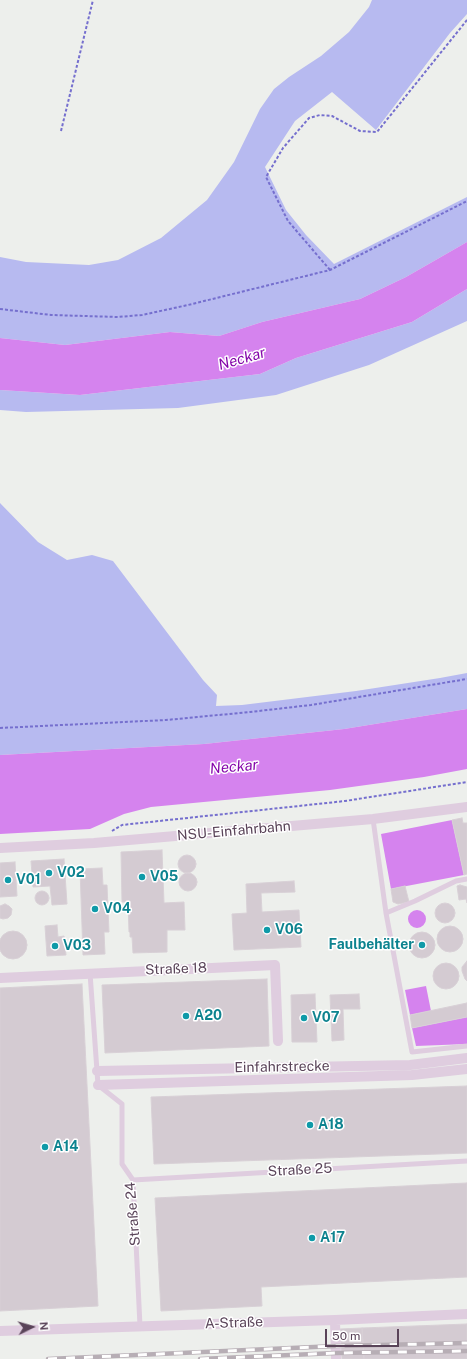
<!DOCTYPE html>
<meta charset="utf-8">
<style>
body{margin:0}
#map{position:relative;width:467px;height:1359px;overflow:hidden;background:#edefec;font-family:"Public Sans",sans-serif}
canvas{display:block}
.north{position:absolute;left:12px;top:1307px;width:40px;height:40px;-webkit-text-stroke:3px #fff;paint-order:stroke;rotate:85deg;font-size:11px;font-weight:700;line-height:16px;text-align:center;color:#5a4459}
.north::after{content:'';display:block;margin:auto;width:14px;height:18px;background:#5a4459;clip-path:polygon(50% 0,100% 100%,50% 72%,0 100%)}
.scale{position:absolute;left:325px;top:1329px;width:74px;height:18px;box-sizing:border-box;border:2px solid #5a4459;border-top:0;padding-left:5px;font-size:12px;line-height:14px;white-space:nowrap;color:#5a4459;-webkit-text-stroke:3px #fff;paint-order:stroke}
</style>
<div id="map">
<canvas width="467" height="1359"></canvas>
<div class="north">N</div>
<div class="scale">50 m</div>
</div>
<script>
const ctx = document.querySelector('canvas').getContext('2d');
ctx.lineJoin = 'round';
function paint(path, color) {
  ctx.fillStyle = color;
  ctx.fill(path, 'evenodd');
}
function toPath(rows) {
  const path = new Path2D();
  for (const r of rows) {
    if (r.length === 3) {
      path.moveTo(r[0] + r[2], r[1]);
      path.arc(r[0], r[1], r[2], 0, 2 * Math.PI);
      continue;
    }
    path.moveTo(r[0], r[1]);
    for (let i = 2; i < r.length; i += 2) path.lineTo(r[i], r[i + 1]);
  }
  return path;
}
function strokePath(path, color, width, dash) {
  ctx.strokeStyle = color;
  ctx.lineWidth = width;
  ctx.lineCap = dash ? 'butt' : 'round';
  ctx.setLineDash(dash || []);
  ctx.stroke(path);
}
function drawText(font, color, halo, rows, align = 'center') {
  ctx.font = font + ' "Public Sans",sans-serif';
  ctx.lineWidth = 3;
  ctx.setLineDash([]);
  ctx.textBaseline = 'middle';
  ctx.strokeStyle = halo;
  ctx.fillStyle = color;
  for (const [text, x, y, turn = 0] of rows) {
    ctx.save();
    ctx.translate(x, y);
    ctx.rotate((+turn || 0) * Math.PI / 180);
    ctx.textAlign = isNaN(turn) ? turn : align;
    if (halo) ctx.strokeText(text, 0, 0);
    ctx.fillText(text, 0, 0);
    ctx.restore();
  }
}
const green = toPath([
 [372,0,467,0,467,14,450,33,376,130,332,92,295,121,265,167,286,210,306,235,334,264,467,197,467,242,406,277,360,299,262,322,219,336,170,332,65,345,0,338,0,257,26,262,89,265,118,260,161,238,207,200,234,162,260,109,274,89,289,77,321,56,349,32,369,7],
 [467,289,467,321,369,365,276,395,178,408,26,412,0,410,0,390,80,395,260,374,296,358,412,322],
 [0,503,38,542,67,560,92,555,113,561,203,680,217,695,216,706,242,705,356,691,440,678,467,673,467,709,344,729,204,744,0,755]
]);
const water = toPath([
 [467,242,467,289,412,322,296,358,260,374,80,395,0,390,0,338,65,345,170,332,219,336,262,322,360,299,406,277],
 [467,709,467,769,424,777,330,790,151,807,124,814,90,829,0,834,0,755,204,744,344,729],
 [452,820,464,875,391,889,381,834],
 [417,919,9],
 [426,986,431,1011,410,1015,405,990],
 [467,1017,467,1044,416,1046,412,1028]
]);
const building = toPath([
 [462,818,463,823,467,823,467,874,464,875,452,820,462,818],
 [162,850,164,903,184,902,185,930,167,930,167,952,133,953,132,937,130,937,130,932,129,932,128,902,122,902,121,852,162,850],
 [187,864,9],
 [64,859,67,904,52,905,50,886,33,887,31,861,64,859],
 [15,862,17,896,0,897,0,863,15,862],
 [102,868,103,885,107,885,109,932,104,932,105,954,83,955,80,869,102,868],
 [188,882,9],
 [294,881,295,892,261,893,262,912,299,910,301,947,234,950,232,914,247,913,246,884,294,881],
 [460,885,467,887,467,903,466,899,459,900,457,886,460,885],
 [405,886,409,902,398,904,393,902,391,889,405,886],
 [42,898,7],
 [445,913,10],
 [5,904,9,906,12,909,11,915,8,918,3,919,0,918,0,906,5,904],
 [57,925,58,937,64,936,66,955,47,956,45,926,57,925],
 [450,939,13],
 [13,945,14],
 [422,945,13],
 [467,961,467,981,465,979,462,971,462,967,467,961],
 [446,976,13],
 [267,979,269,1046,105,1053,102,985,267,979],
 [82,984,98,1306,0,1311,0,988,82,984],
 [315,994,317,1042,292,1042,291,995,315,994],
 [359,994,360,1009,343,1009,344,1040,332,1041,330,995,359,994],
 [467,1003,467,1017,412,1028,410,1015,467,1003],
 [467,1086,467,1153,154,1164,151,1097,467,1086],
 [467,1183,467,1277,261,1287,262,1306,161,1311,155,1198,467,1183],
 [467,1324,467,1359,364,1359,362,1328,467,1324],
 [362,1328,364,1359,342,1359,340,1329,362,1328]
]);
const path = toPath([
 [61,131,93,0],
 [330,270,288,221,266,177,283,148,309,118,320,115,332,116,360,131,377,132,467,20],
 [0,309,51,315,118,317,142,315,188,305,330,270,467,201],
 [0,728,166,720,250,712,311,705,467,679],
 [112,831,122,825,345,801,467,782]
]);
const service = toPath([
 [373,819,386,913,412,1052,467,1046],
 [386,913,415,901,456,881,467,879],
 [90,973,98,1085,122,1104,122,1164,133,1180,140,1326],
 [133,1180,467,1161]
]);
const minor = toPath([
 [0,848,94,843,373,819,467,807],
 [0,978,275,965,278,1041],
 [97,1071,410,1065,467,1058],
 [98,1085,412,1075,467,1069],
 [335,1320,336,1359],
 [0,1331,335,1320,467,1314]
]);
const rail = toPath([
 [48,1359,336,1346,467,1343],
 [200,1359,336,1353,467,1351]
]);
const markers = [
 [49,873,4,"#0f9aa8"],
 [142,877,4,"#0f9aa8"],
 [8,880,4,"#0f9aa8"],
 [95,909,4,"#0f9aa8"],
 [267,930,4,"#0f9aa8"],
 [422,945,4,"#0f9aa8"],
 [55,946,4,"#0f9aa8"],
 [186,1016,4,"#0f9aa8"],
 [304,1018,4,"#0f9aa8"],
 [310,1125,4,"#0f9aa8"],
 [45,1147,4,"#0f9aa8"],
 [312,1238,4,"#0f9aa8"]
];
const streetNames = [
 ["NSU-Einfahrbahn",234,831,-5],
 ["Straße 18",176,969,-2],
 ["Einfahrstrecke",282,1067,-1],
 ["Straße 25",300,1170,-3],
 ["Straße 24",133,1214,-95],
 ["A-Straße",234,1323,-2]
];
const cultureNames = [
 ["V02",57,873],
 ["V05",150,877],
 ["V01",16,880],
 ["V04",103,909],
 ["V06",275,930],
 ["Faulbehälter",414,945,"right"],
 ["V03",63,946],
 ["A20",194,1016],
 ["V07",312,1018],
 ["A18",318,1125],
 ["A14",53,1147],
 ["A17",320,1238]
];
const waterNames = [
 ["Neckar",242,359,-16],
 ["Neckar",234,767,-5]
];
paint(green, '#b7baf0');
paint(water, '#d583ee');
paint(building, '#d4cbd2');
strokePath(building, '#d8d0d6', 1);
strokePath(path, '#756fce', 2, [3, 2]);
strokePath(service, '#dfcddf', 5);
strokePath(minor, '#dfcddf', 10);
strokePath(rail, '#b7aeb5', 4.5);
strokePath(rail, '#fff', 3, [9]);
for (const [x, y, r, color] of markers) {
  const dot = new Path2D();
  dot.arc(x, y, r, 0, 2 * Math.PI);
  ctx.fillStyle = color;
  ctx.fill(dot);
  strokePath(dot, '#fff', 1.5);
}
drawText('14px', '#5a4459', '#fff', streetNames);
drawText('bold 14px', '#0d838f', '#fff', cultureNames, 'left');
drawText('italic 15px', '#8507aa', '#fff', waterNames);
</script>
